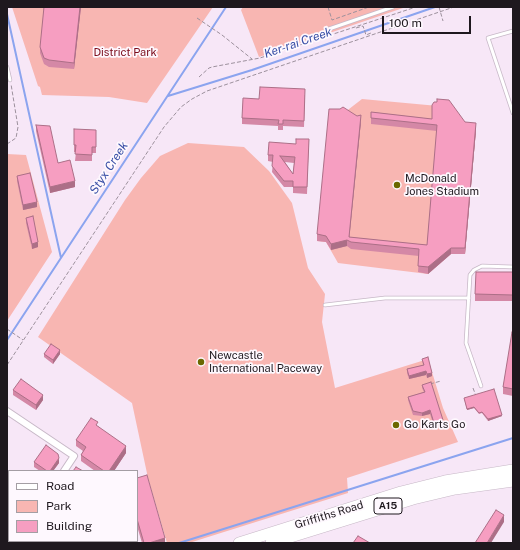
<!DOCTYPE html>
<style>
body{margin:0}
#map{position:relative;width:520px;height:550px;overflow:hidden;background:#f7e7f7;font-family:"Public Sans",sans-serif}
canvas{display:block}
.frame{position:absolute;inset:0;border:8px solid #1e181e;pointer-events:none}
.legend{position:absolute;left:8px;top:470px;width:130px;height:72px;box-sizing:border-box;background:#fef8fe;border:1px solid #a49ea4;margin:0;padding:5px 7px;list-style:none;font-size:12px;color:#1e181e}
.legend li{display:flex;align-items:center;gap:8px;height:20px}
.legend b{width:20px;border:1px solid #a49ea4}
.scale{position:absolute;left:382px;top:16px;width:89px;height:18px;box-sizing:border-box;border:2px solid #1e181e;border-top:0;padding-left:5px;font-size:12px;line-height:14px;white-space:nowrap;color:#1e181e;-webkit-text-stroke:3px #fef8fe;paint-order:stroke}
</style>
<div id="map">
<canvas width="520" height="550"></canvas>
<div class="frame"></div>
<ul class="legend">
<li><b style="height:5px;background:#fff"></b>Road</li>
<li><b style="height:11px;background:#f8b6b2"></b>Park</li>
<li><b style="height:11px;background:#f69ec1"></b>Building</li>
</ul>
<div class="scale">100 m</div>
</div>
<script>
const ctx = document.querySelector('canvas').getContext('2d');
ctx.lineJoin = 'round';
function paint(path, color) {
  ctx.fillStyle = color;
  ctx.fill(path, 'evenodd');
}
function toPath(rows) {
  const path = new Path2D();
  for (const r of rows) {
    path.moveTo(r[0], r[1]);
    for (let i = 2; i < r.length; i += 2) path.lineTo(r[i], r[i + 1]);
  }
  return path;
}
function strokePath(path, color, width, dash) {
  ctx.strokeStyle = color;
  ctx.lineWidth = width;
  ctx.lineCap = dash ? 'butt' : 'round';
  ctx.setLineDash(dash || []);
  ctx.stroke(path);
}
function drawText(font, color, halo, rows, align = 'center') {
  ctx.font = font + ' "Public Sans",sans-serif';
  ctx.lineWidth = 3.5;
  ctx.setLineDash([]);
  ctx.textBaseline = 'middle';
  ctx.strokeStyle = halo;
  ctx.fillStyle = color;
  for (const [text, x, y, turn = 0] of rows) {
    ctx.save();
    ctx.translate(x, y);
    ctx.rotate((+turn || 0) * Math.PI / 180);
    ctx.textAlign = isNaN(turn) ? turn : align;
    if (halo) ctx.strokeText(text, 0, 0);
    ctx.fillText(text, 0, 0);
    ctx.restore();
  }
}
const green = toPath([
 [12,7,213,7,147,103,109,97,42,95,40,87,38,86],
 [243,7,406,7,259,57,241,10],
 [362,99,449,107,465,129,476,130,465,254,451,254,428,274,338,263,326,242,317,241,340,116],
 [188,143,244,147,269,171,292,203,308,268,325,294,322,322,335,388,428,359,443,408,458,442,347,478,348,493,189,543,167,543,148,478,132,403,38,337,125,200,141,178,160,156],
 [7,154,26,155,52,252,7,321]
]);
const stream = toPath([
 [7,14,61,258],
 [168,96,252,70,435,7],
 [7,340,226,7],
 [179,543,513,438]
]);
const path = toPath([
 [328,7,332,20,369,7],
 [439,7,443,21],
 [197,18,222,35,252,59],
 [356,28,363,26,366,35,371,33,371,34],
 [199,77,209,68,212,67,260,58,416,7],
 [7,144,16,138,18,127,11,84],
 [7,329,23,340],
 [7,365,164,127,181,107,192,99,207,91,454,7],
 [430,384,441,381],
 [473,388,476,396]
]);
const lane = toPath([
 [326,30,393,7],
 [513,31,488,38,513,113],
 [7,67,10,80],
 [325,305,385,298,469,298],
 [481,386,466,343,470,275,474,270,482,266,513,267]
]);
const street = toPath([
 [7,411,74,456,64,471],
 [14,543,15,541]
]);
const highway = toPath([
 [239,543,401,492,445,481,513,470],
 [271,543,413,499,455,489,513,481]
]);
const wall = toPath([
 [81,7,74,69,49,67,44,64,40,53,40,47],
 [305,95,304,127,283,126,283,130,278,130,278,126,242,124,242,118,259,99],
 [371,112,432,119,465,122,476,130,465,254,451,254,428,274,418,272,419,256,351,249,347,246,331,250,326,242,317,241,317,234,361,121,349,237,427,245,437,131,371,124],
 [36,125,58,163,75,187,50,193,36,131],
 [96,130,96,153,92,153,92,161,75,161,76,152,74,152,74,145],
 [309,139,307,194,293,193,293,187,284,187,272,172,273,162,268,161,268,155],
 [285,162,294,163,293,174],
 [17,176,37,207,23,210,17,181],
 [26,218,38,247,32,249,26,223],
 [513,272,513,301,475,301,475,294],
 [513,332,513,396,503,394,503,387],
 [44,354,60,354,53,364,44,357],
 [422,359,432,376,427,378,426,375,409,379,407,373,407,369,423,365],
 [422,385,443,423,434,426,430,414,422,416,413,415,408,400,408,397,424,392,422,388],
 [13,390,43,400,36,410,13,395],
 [464,398,502,416,488,421,482,413,479,414,474,408,467,410],
 [98,426,126,453,114,471,95,471,81,461,81,455,83,451,76,446,76,440],
 [34,462,59,463,53,471,40,471,34,467],
 [7,476,9,477,9,527,7,526],
 [137,478,165,543,142,543,137,526],
 [26,541,105,541,105,543,28,543]
]);
const shadedWall = toPath([
 [80,7,81,7,74,69,74,63],
 [361,115,361,121,349,241,349,237],
 [476,123,476,130,465,254,465,248],
 [75,181,75,187,50,193,50,187],
 [37,202,37,207,23,210,23,205],
 [347,240,347,246,331,250,331,244],
 [38,242,38,247,32,249,32,244],
 [451,248,451,254,428,274,428,267],
 [60,350,60,354,53,364,53,360],
 [426,371,426,375,409,379,409,376],
 [432,373,432,376,427,378,427,374],
 [43,395,43,400,36,410,36,405],
 [474,407,474,408,467,410,467,409],
 [430,410,430,414,422,416,422,413],
 [502,415,502,416,488,421,488,419],
 [443,420,443,423,434,426,434,423],
 [126,446,126,453,114,471,109,471],
 [59,458,59,463,53,471,50,471],
 [504,515,504,522,491,543,487,543],
 [165,538,165,543,149,543]
]);
const building = toPath([
 [44,7,80,7,74,63,49,60,44,58,40,47,44,7],
 [260,87,305,89,304,121,283,120,283,124,278,124,279,120,242,118,243,98,259,99,260,87],
 [437,99,449,100,465,122,476,123,465,248,451,248,428,267,418,266,419,249,351,242,347,240,331,244,326,236,317,234,329,109,340,109,343,107,357,116,361,115,349,237,427,245,437,125,371,118,371,112,432,119,432,105,434,102,437,102,437,99],
 [36,125,50,126,58,163,70,160,75,181,50,187,36,125],
 [74,129,96,130,96,147,92,147,92,155,75,154,76,145,74,145,74,129],
 [296,139,309,139,307,187,293,187,293,181,284,181,272,166,273,155,268,155,269,142,296,144,296,139],
 [280,156,295,157,293,174,280,156],
 [30,173,37,202,23,205,17,176,30,173],
 [33,216,38,242,32,244,26,218,33,216],
 [476,272,513,272,513,295,475,294,476,272],
 [512,332,513,332,513,389,503,387,512,332],
 [51,344,60,350,53,360,44,354,51,344],
 [428,357,432,373,427,374,426,371,409,376,407,369,424,365,422,359,428,357],
 [21,379,43,395,36,405,13,390,21,379],
 [431,382,443,420,434,423,430,410,422,413,413,411,408,397,425,392,422,385,431,382],
 [494,389,502,415,488,419,482,412,479,413,474,407,467,409,464,398,494,389],
 [91,418,98,422,96,425,126,446,109,471,104,471,81,455,86,447,76,440,91,418],
 [46,445,58,454,59,458,50,471,47,471,34,462,46,445],
 [76,467,83,471,73,471,76,467],
 [147,475,165,538,149,543,144,543,137,519,137,478,147,475],
 [7,476,9,477,9,521,7,520,7,476],
 [496,510,504,515,487,543,475,543,496,510],
 [358,536,370,543,353,543,358,536],
 [34,541,105,541,105,543,37,543,34,541]
]);
const markers = [
 [397,185,4,"#6a6700"],
 [201,362,4,"#6a6700"],
 [396,425,4,"#6a6700"]
];
const shields = [
 [388,506,28]
];
const shieldNames = [
 ["A15",388,506]
];
const parkNames = [
 ["District Park",125,53]
];
const poiNames = [
 ["McDonald",405,179],
 ["Jones Stadium",405,192],
 ["Newcastle",209,356],
 ["International Paceway",209,369],
 ["Go Karts Go",404,425]
];
const streetNames = [
 ["Griffiths Road",329,515,-17]
];
const waterNames = [
 ["Ker-rai Creek",298,43,-19],
 ["Styx Creek",109,168,-57]
];
paint(green, '#f8b6b2');
strokePath(stream, '#8ba4ef', 2);
strokePath(lane, '#c7b8c7', 4.5);
strokePath(street, '#c7b8c7', 8);
strokePath(highway, '#c7b8c7', 12);
strokePath(path, '#9c909c', 1, [4, 2]);
strokePath(lane, '#fff', 3);
strokePath(street, '#fff', 6);
strokePath(highway, '#fff', 11);
paint(wall, '#d488a6');
paint(shadedWall, '#ac6f87');
paint(building, '#f69ec1');
strokePath(building, '#ac6f87', 1);
for (const [x, y, r, color] of markers) {
  const dot = new Path2D();
  dot.arc(x, y, r, 0, 2 * Math.PI);
  ctx.fillStyle = color;
  ctx.fill(dot);
  strokePath(dot, '#fef8fe', 1.5);
}
for (const [x, y, w] of shields) {
  const box = new Path2D();
  box.roundRect(x - w / 2, y - 8, w, 16, 3);
  ctx.fillStyle = '#fef8fe';
  ctx.fill(box);
  strokePath(box, '#1e181e', 1);
}
drawText('bold 10px', '#1e181e', null, shieldNames);
drawText('11px', '#7a0a19', '#fef8fe', parkNames);
drawText('11px', '#1e181e', '#fef8fe', poiNames, 'left');
drawText('11px', '#1e181e', '#fef8fe', streetNames);
drawText('italic 12px', '#394fa6', '#fef8fe', waterNames);
</script>
